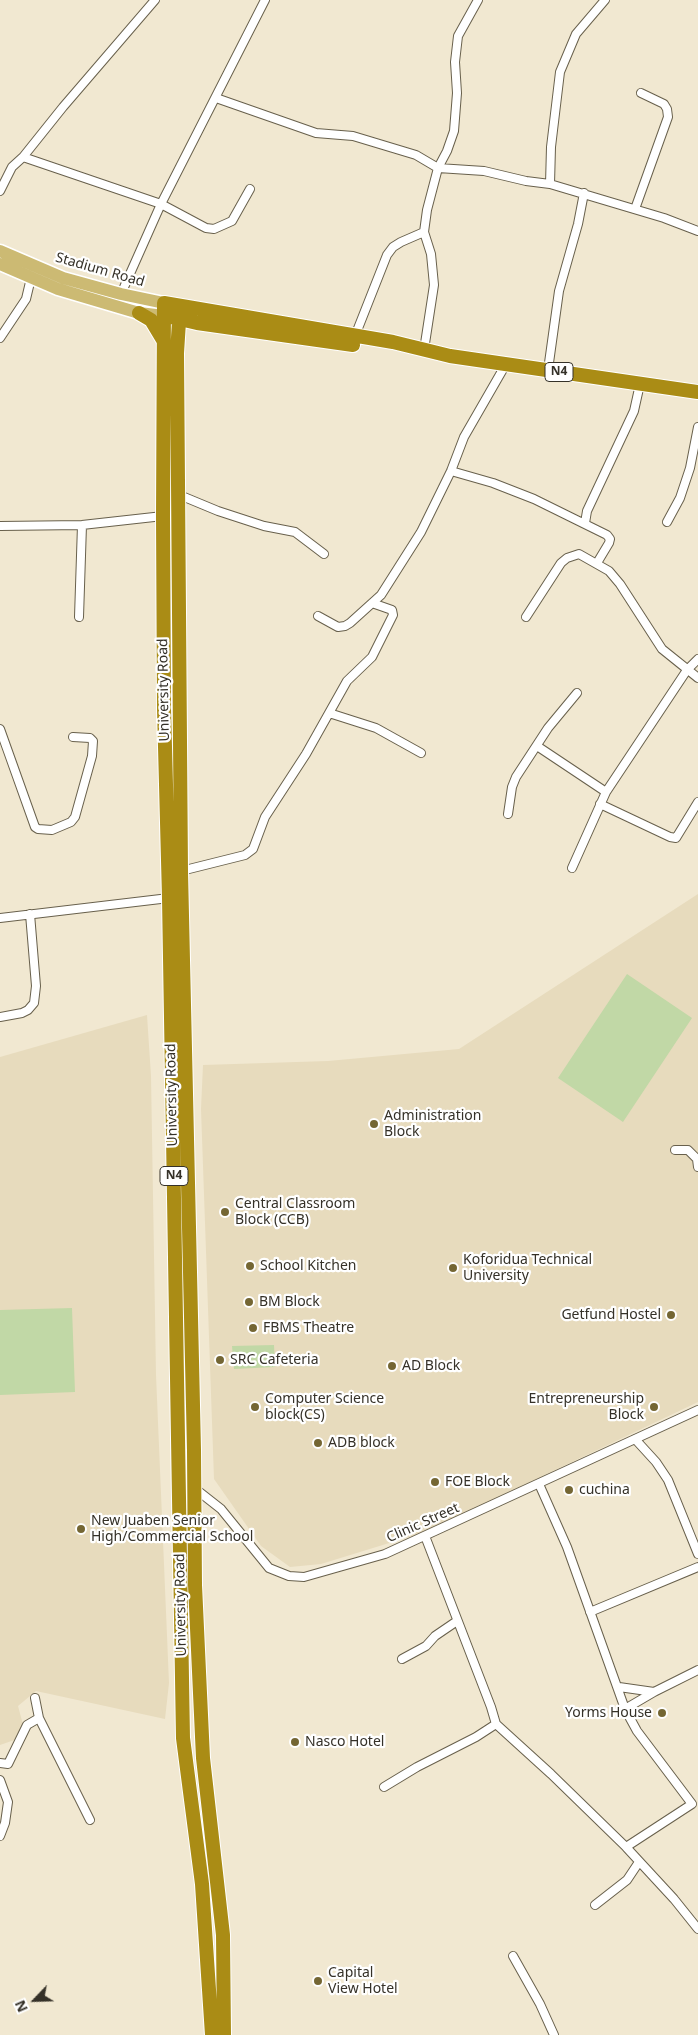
<!DOCTYPE html>
<style>
body{margin:0}
#map{position:relative;width:698px;height:2035px;overflow:hidden;background:#f1e8d1;font-family:"Noto Sans",sans-serif}
canvas{display:block}
.north{position:absolute;left:10px;top:1975px;width:50px;height:50px;-webkit-text-stroke:4px #fff;paint-order:stroke;rotate:246deg;font-size:14px;font-weight:700;line-height:20px;text-align:center;color:#353128}
.north::after{content:'';display:block;margin:auto;width:18px;height:22px;background:#353128;clip-path:polygon(50% 0,100% 100%,50% 72%,0 100%)}
</style>
<div id="map">
<canvas width="698" height="2035"></canvas>
<div class="north">N</div>
</div>
<script>
const ctx = document.querySelector('canvas').getContext('2d');
ctx.lineJoin = 'round';
function paint(path, color) {
  ctx.fillStyle = color;
  ctx.fill(path, 'evenodd');
}
function toPath(rows) {
  const path = new Path2D();
  for (const r of rows) {
    path.moveTo(r[0], r[1]);
    for (let i = 2; i < r.length; i += 2) path.lineTo(r[i], r[i + 1]);
  }
  return path;
}
function strokePath(path, color, width, dash) {
  ctx.strokeStyle = color;
  ctx.lineWidth = width;
  ctx.lineCap = dash ? 'butt' : 'round';
  ctx.setLineDash(dash || []);
  ctx.stroke(path);
}
function drawText(font, color, halo, rows, align = 'center') {
  ctx.font = font + ' "Noto Sans",sans-serif';
  ctx.lineWidth = 4.5;
  ctx.setLineDash([]);
  ctx.textBaseline = 'middle';
  ctx.strokeStyle = halo;
  ctx.fillStyle = color;
  for (const [text, x, y, turn = 0] of rows) {
    ctx.save();
    ctx.translate(x, y);
    ctx.rotate((+turn || 0) * Math.PI / 180);
    ctx.textAlign = isNaN(turn) ? turn : align;
    if (halo) ctx.strokeText(text, 0, 0);
    ctx.fillText(text, 0, 0);
    ctx.restore();
  }
}
const built = toPath([
 [698,894,698,1402,425,1532,321,1564,290,1567,261,1546,214,1479,201,1109,203,1065,328,1061,459,1049],
 [147,1015,151,1076,156,1375,169,1683,165,1719,36,1691,18,1706,26,1736,0,1745,0,1057]
]);
const green = toPath([
 [627,974,692,1018,623,1122,558,1078],
 [72,1308,75,1392,0,1395,0,1310],
 [274,1345,275,1367,234,1369,232,1346]
]);
const street = toPath([
 [155,0,63,107,23,157,161,204,206,228,214,229,232,221,250,189],
 [216,98,316,133,353,136,416,155,438,168,484,171,526,181,550,184,664,218,698,231],
 [550,184,551,147,560,72,576,34,605,0],
 [0,191,12,167,23,157],
 [635,209,668,117,667,109,664,104,641,93],
 [121,294,161,204,265,0],
 [355,336,387,255,393,247,401,242,424,232],
 [0,338,26,299,31,278],
 [424,350,434,285,431,254,424,232,427,210,438,168,447,151,454,131,457,93,455,62,458,36,478,0],
 [548,370,559,291,578,224,584,193],
 [451,471,493,483,534,499,607,535,610,539,609,543,597,563],
 [177,494,218,511,264,526,295,532,324,554],
 [667,522,680,498,690,468,698,427],
 [585,523,587,511,634,411,640,384],
 [0,526,82,525,163,516],
 [318,616,338,627,345,626,350,623,381,595,421,532,451,471,464,437,506,364],
 [79,617,82,525],
 [526,617,561,563,567,558,579,554,609,571,620,584,662,649,698,678],
 [329,713,376,728,421,753],
 [0,729,35,827,38,829,52,830,71,822,75,817,92,756,93,741,90,738,73,737],
 [537,746,606,792],
 [600,804,670,837,676,838,698,802],
 [508,814,512,787,516,777,548,728,577,693],
 [572,868,606,792,687,670,698,659],
 [181,871,245,855,253,849,265,817,306,754,347,681,372,657,393,615,392,610,372,603],
 [0,918,169,898],
 [0,1017,22,1013,28,1010,34,1003,36,986,30,914],
 [675,1150,688,1150,697,1159,698,1167],
 [635,1439,656,1462,668,1480,698,1554],
 [539,1484,567,1547,625,1709,637,1731,692,1804,626,1847],
 [193,1487,221,1509,269,1568,289,1576,304,1577,385,1554,698,1410],
 [425,1536,491,1707,496,1724,551,1774,626,1847,674,1899,698,1929],
 [590,1612,698,1567],
 [402,1659,426,1646,435,1636,457,1621],
 [619,1687,654,1692],
 [35,1698,39,1718,90,1820],
 [625,1709,654,1692,698,1670],
 [0,1763,8,1764,27,1725,39,1718],
 [0,1780,8,1802,5,1823,0,1836],
 [384,1787,417,1767,476,1737,496,1724],
 [595,1905,627,1880,639,1862],
 [513,1956,540,2004,554,2035]
]);
const primary = toPath([
 [0,251,63,278,121,294,164,303],
 [0,264,58,289,139,313,164,316]
]);
const highway = toPath([
 [180,306,177,353,181,871,194,1450,195,1585,203,1758,223,1935,224,2035],
 [139,313,151,320,163,340],
 [171,317,197,323,353,345],
 [212,2035,202,1884,183,1738,169,898,164,709,163,516,164,303,393,342,450,356,698,392]
]);
const markers = [
 [374,1124,5,"#746633"],
 [225,1212,5,"#746633"],
 [250,1266,5,"#746633"],
 [453,1268,5,"#746633"],
 [249,1302,5,"#746633"],
 [671,1315,5,"#746633"],
 [253,1328,5,"#746633"],
 [220,1360,5,"#746633"],
 [392,1366,5,"#746633"],
 [255,1407,5,"#746633"],
 [654,1407,5,"#746633"],
 [318,1443,5,"#746633"],
 [435,1482,5,"#746633"],
 [569,1490,5,"#746633"],
 [81,1529,5,"#746633"],
 [662,1713,5,"#746633"],
 [295,1742,5,"#746633"],
 [318,1981,5,"#746633"]
];
const shields = [
 [559,372,28],
 [174,1176,28]
];
const shieldNames = [
 ["N4",559,372],
 ["N4",174,1176]
];
const streetNames = [
 ["Stadium Road",100,270,16],
 ["University Road",164,690,-91],
 ["University Road",172,1095,-91],
 ["Clinic Street",423,1523,-24],
 ["University Road",181,1605,-91]
];
const poiNames = [
 ["Administration",384,1116],
 ["Block",384,1132],
 ["Central Classroom",235,1204],
 ["Block (CCB)",235,1220],
 ["Koforidua Technical",463,1260],
 ["University",463,1276],
 ["School Kitchen",260,1266],
 ["BM Block",259,1302],
 ["Getfund Hostel",661,1315,"right"],
 ["FBMS Theatre",263,1328],
 ["SRC Cafeteria",230,1360],
 ["AD Block",402,1366],
 ["Computer Science",265,1399],
 ["block(CS)",265,1415],
 ["Entrepreneurship",644,1399,"right"],
 ["Block",644,1415,"right"],
 ["ADB block",328,1443],
 ["FOE Block",445,1482],
 ["cuchina",579,1490],
 ["New Juaben Senior",91,1521],
 ["High/Commercial School",91,1537],
 ["Yorms House",652,1713,"right"],
 ["Nasco Hotel",305,1742],
 ["Capital",328,1973],
 ["View Hotel",328,1989]
];
paint(built, '#e7dbbd');
paint(green, '#c1d8a6');
strokePath(street, '#68604c', 10);
strokePath(primary, '#fff', 15);
strokePath(highway, '#fff', 16);
strokePath(street, '#fff', 8);
strokePath(primary, '#ccba73', 12);
strokePath(highway, '#aa8c15', 14);
for (const [x, y, r, color] of markers) {
  const dot = new Path2D();
  dot.arc(x, y, r, 0, 2 * Math.PI);
  ctx.fillStyle = color;
  ctx.fill(dot);
  strokePath(dot, '#fff', 2);
}
for (const [x, y, w] of shields) {
  const box = new Path2D();
  box.roundRect(x - w / 2, y - 9.5, w, 19, 4);
  ctx.fillStyle = '#fff';
  ctx.fill(box);
  strokePath(box, '#353128', 1);
}
drawText('bold 12px', '#353128', null, shieldNames);
drawText('14px', '#353128', '#fff', streetNames);
drawText('14px', '#353128', '#fff', poiNames, 'left');
</script>
